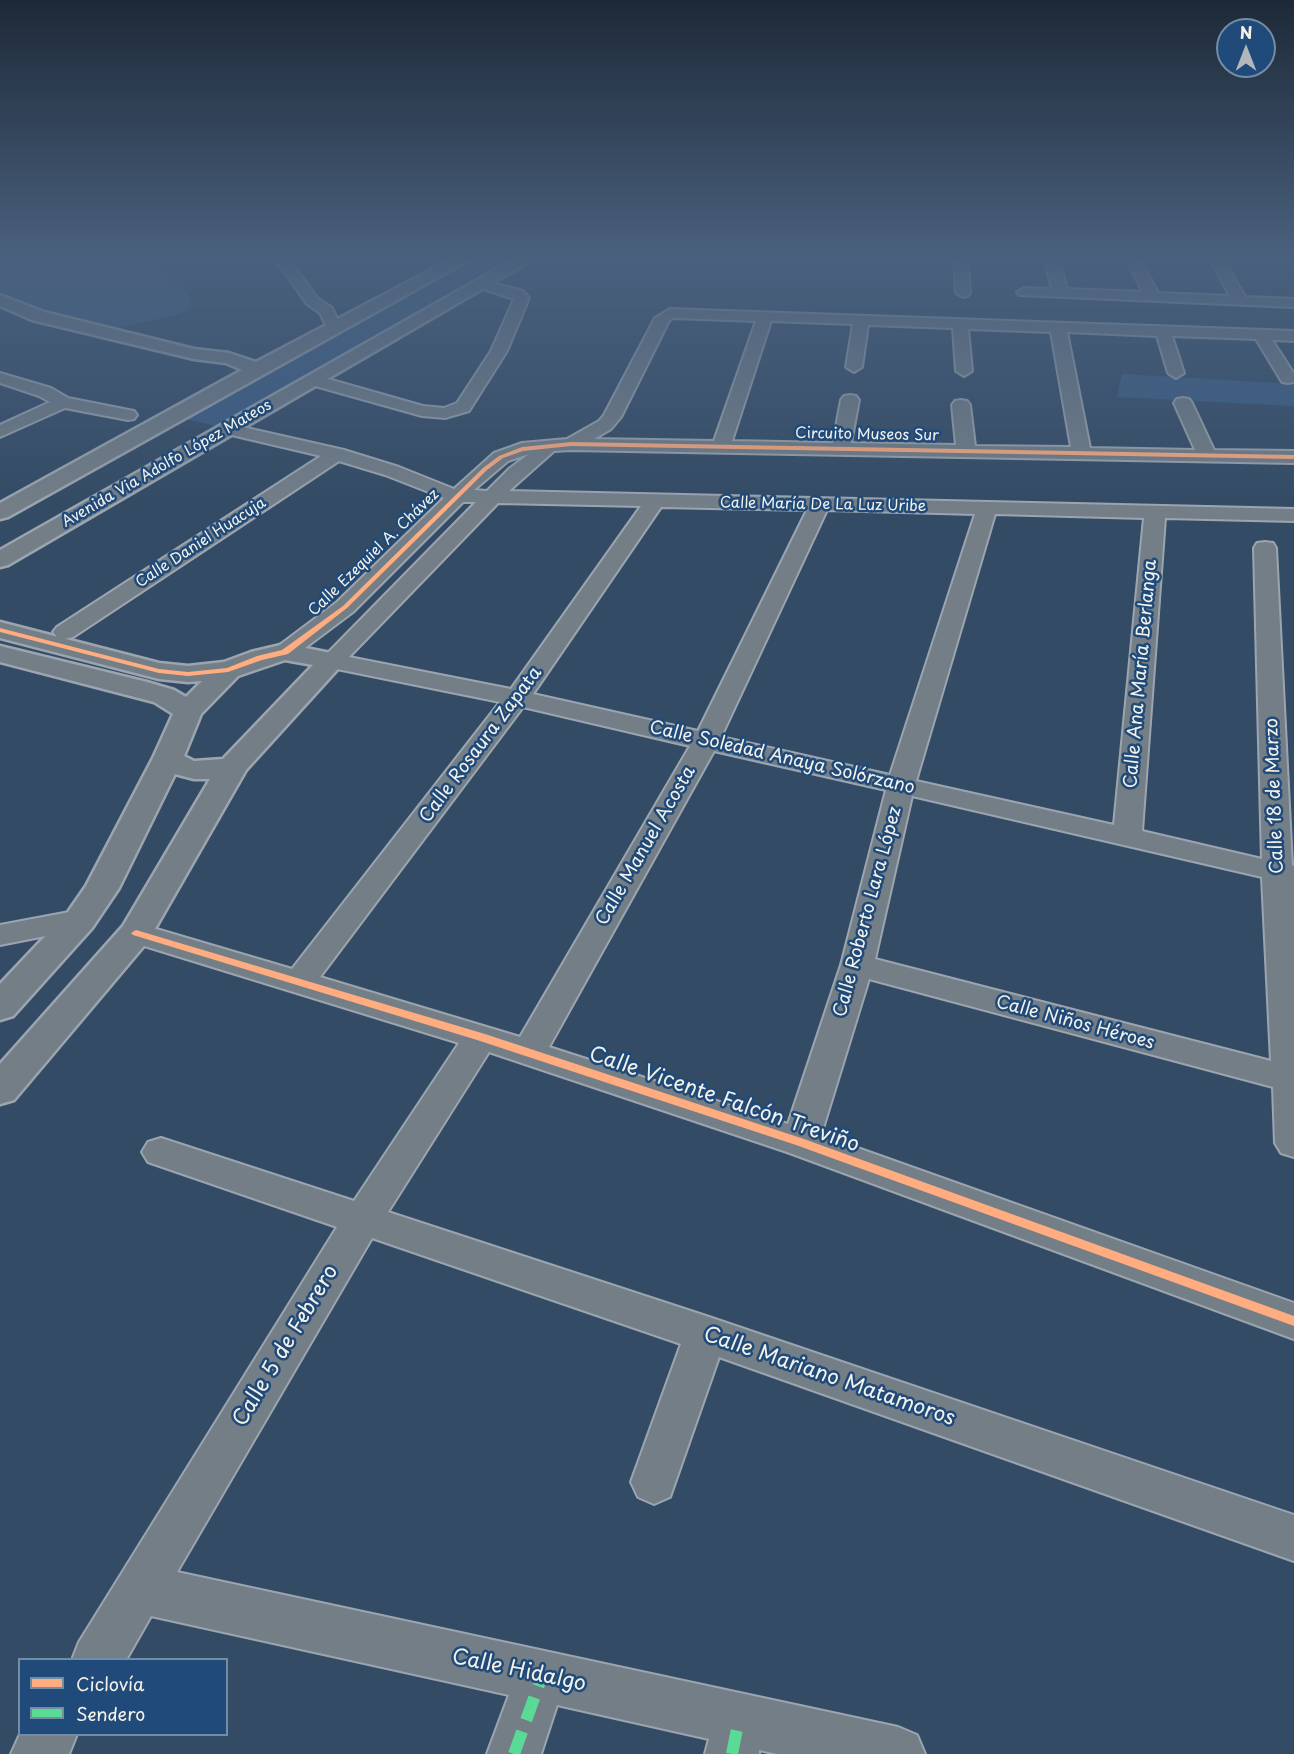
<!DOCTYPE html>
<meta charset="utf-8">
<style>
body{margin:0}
#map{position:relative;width:1294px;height:1754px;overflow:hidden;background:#344b65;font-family:"Playpen Sans",sans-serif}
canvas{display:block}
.legend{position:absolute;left:18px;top:1658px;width:210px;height:78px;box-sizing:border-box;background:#1f4a7a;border:2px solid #748da6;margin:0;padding:8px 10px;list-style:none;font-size:18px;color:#f4f1e8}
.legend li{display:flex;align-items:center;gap:12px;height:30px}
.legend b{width:30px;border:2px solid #748da6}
.north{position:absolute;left:1216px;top:18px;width:60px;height:60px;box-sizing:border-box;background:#1f4a7a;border:2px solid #748da6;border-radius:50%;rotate:0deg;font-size:16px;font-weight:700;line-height:24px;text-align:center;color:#f4f1e8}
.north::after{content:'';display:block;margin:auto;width:21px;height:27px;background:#b1b7ba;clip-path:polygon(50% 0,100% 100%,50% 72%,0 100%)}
</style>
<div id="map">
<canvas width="1294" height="1754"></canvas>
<ul class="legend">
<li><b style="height:8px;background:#ffac80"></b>Ciclovía</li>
<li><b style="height:8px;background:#5adb95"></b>Sendero</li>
</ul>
<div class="north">N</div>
</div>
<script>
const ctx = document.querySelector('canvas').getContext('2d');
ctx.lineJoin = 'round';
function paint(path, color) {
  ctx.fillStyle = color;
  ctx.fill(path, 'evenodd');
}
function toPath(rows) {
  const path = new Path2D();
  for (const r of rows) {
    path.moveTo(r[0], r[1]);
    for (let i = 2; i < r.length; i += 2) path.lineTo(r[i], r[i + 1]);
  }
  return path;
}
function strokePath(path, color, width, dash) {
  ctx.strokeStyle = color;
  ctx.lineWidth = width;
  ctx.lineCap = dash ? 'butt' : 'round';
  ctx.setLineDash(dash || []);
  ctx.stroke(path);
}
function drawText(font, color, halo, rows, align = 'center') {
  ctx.font = font + ' "Playpen Sans",sans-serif';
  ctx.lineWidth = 5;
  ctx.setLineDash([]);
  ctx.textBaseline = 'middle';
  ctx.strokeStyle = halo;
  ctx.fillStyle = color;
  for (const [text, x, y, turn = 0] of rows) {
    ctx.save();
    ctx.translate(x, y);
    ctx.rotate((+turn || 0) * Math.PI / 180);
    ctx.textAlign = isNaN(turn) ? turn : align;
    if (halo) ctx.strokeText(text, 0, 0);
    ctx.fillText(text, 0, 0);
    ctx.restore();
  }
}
const green = toPath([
 [0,261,154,261,192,298,189,308,178,314,103,332,0,300],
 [460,261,523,261,229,429,172,416],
 [1122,374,1294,384,1294,406,1117,397]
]);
const street = toPath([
 [277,261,291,261,317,298,332,308,342,329,339,332,329,332,320,313,307,304,277,261],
 [954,261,968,261,970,293,968,296,963,297,956,293,954,261],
 [1045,261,1059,261,1067,289,1143,292,1127,261,1141,261,1158,293,1230,296,1211,261,1225,261,1245,297,1294,299,1294,307,1019,295,1017,292,1024,288,1052,289,1045,261],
 [482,280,523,291,529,298,507,351,469,411,445,418,422,416,308,384,306,380,314,375,423,406,444,408,457,403,491,351,514,299,477,287,475,284,482,280],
 [670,309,1294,331,1294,341,1272,340,1294,374,1294,382,1288,383,1282,382,1256,339,1172,336,1184,373,1176,378,1168,373,1157,336,1067,332,1090,448,1195,450,1174,403,1177,399,1183,398,1189,399,1192,403,1214,450,1294,451,1294,463,571,450,554,451,509,491,1294,509,1294,521,1165,518,1142,831,1262,859,1254,548,1257,543,1265,542,1273,543,1276,548,1292,865,1294,866,1294,1157,1281,1153,1275,1143,1273,1087,869,979,821,1135,1294,1303,1294,1339,787,1152,489,1052,388,1212,706,1316,1294,1515,1294,1561,719,1357,670,1497,654,1504,638,1497,631,1482,681,1344,372,1238,177,1572,898,1727,917,1735,925,1754,777,1754,759,1750,759,1754,705,1754,709,1739,557,1705,541,1754,487,1754,509,1695,151,1616,126,1660,72,1660,79,1642,337,1227,148,1162,142,1152,148,1142,161,1138,354,1201,459,1043,125,940,120,933,125,926,136,923,292,969,500,702,332,668,323,666,320,661,476,502,463,502,353,612,293,657,285,659,277,657,273,652,277,647,337,602,444,498,385,475,339,461,73,637,65,639,57,637,53,632,57,627,321,456,223,433,220,429,223,425,229,424,344,450,399,467,454,489,494,453,522,443,567,439,599,421,604,415,655,318,670,309],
 [673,318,756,321,714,441,594,439,611,429,621,417,669,321,673,318],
 [771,321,853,324,846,367,854,372,862,367,868,325,953,328,956,371,964,376,972,371,968,329,1051,332,1071,447,975,446,970,405,967,401,961,400,955,401,952,405,956,445,851,443,859,400,856,396,850,395,844,396,841,400,833,443,732,441,771,321],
 [529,454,510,468,487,491,474,490,508,461,529,454],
 [498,503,641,506,511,689,349,657,498,503],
 [661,507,807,510,698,731,533,694,661,507],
 [827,510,975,514,890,775,721,737,827,510],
 [995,514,1144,518,1114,825,916,781,995,514],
 [523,707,690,746,520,1037,320,977,523,707],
 [714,751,886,790,841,965,788,1124,549,1047,714,751],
 [912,796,1262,877,1271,1061,875,959,912,796],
 [0,373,51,388,68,398,134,411,137,415,134,419,128,420,65,408,0,437,0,425,50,402,39,396,0,383,0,373],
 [80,910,91,913,96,920,91,927,0,945,0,925,80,910],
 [20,1734,77,1734,69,1754,11,1754,20,1734]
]);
const secondary = toPath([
 [448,261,467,261,8,517,0,519,0,503,242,370,226,363,194,359,32,320,0,306,0,295,44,312,194,349,229,353,256,362,448,261],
 [511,261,530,261,8,565,0,567,0,550,511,261],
 [0,622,159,663,188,666,224,662,251,652,285,644,341,655,345,661,246,770,148,941,14,1100,0,1104,0,1064,123,926,210,779,194,779,175,774,119,888,92,928,13,1016,0,1020,0,984,68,912,86,886,153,758,173,714,154,702,0,662,0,646,147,682,174,690,186,697,202,681,188,682,159,679,0,638,0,622],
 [285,660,313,665,223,759,194,761,184,756,201,714,238,676,285,660]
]);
const quiet = toPath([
 [514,1754,542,1676],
 [732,1754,739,1719]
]);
const cycleway = toPath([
 [571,442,1294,455,1294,459,571,446,523,451,503,458,487,470,347,608,288,654,262,660,228,672,188,676,159,673,0,632,0,628,159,669,188,672,227,668,257,656,282,650,343,606,483,468,499,456,522,447,571,442],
 [136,930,485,1034,804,1139,1294,1316,1294,1326,796,1145,477,1040,133,935,131,933,136,930]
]);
const farStreetnames = [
 ["Circuito Museos Sur",867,435,1],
 ["Avenida Via Adolfo López Mateos",167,464,-30],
 ["Calle María De La Luz Uribe",823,505,1],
 ["Calle Daniel Huacuja",201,543,-33],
 ["Calle Ezequiel A. Chávez",374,553,-44]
];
const streetNames = [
 ["Calle Ana María Berlanga",1141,674,-85],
 ["Calle Rosaura Zapata",481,745,-53],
 ["Calle Soledad Anaya Solórzano",782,758,13],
 ["Calle 18 de Marzo",1275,796,-92],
 ["Calle Manuel Acosta",646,846,-60],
 ["Calle Roberto Lara López",868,912,-75],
 ["Calle Niños Héroes",1075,1023,15]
];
const nearStreetnames = [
 ["Calle Vicente Falcón Treviño",724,1100,19],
 ["Calle 5 de Febrero",286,1346,-59],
 ["Calle Mariano Matamoros",829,1377,19],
 ["Calle Hidalgo",519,1671,12]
];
paint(green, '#395c83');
strokePath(street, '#9ba5af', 4);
strokePath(secondary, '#9ba5af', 5);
paint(street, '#737e87');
paint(secondary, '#737e87');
strokePath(quiet, '#5adb95', 12, [24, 12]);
paint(cycleway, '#ffac80');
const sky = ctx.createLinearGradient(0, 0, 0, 507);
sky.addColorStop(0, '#1d2938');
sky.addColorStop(0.51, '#4a617e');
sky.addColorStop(1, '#4a617e00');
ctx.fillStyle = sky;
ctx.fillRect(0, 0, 1294, 507);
drawText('15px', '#f4f1e8', '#1f4a7a', farStreetnames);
drawText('18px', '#f4f1e8', '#1f4a7a', streetNames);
drawText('21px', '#f4f1e8', '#1f4a7a', nearStreetnames);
</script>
